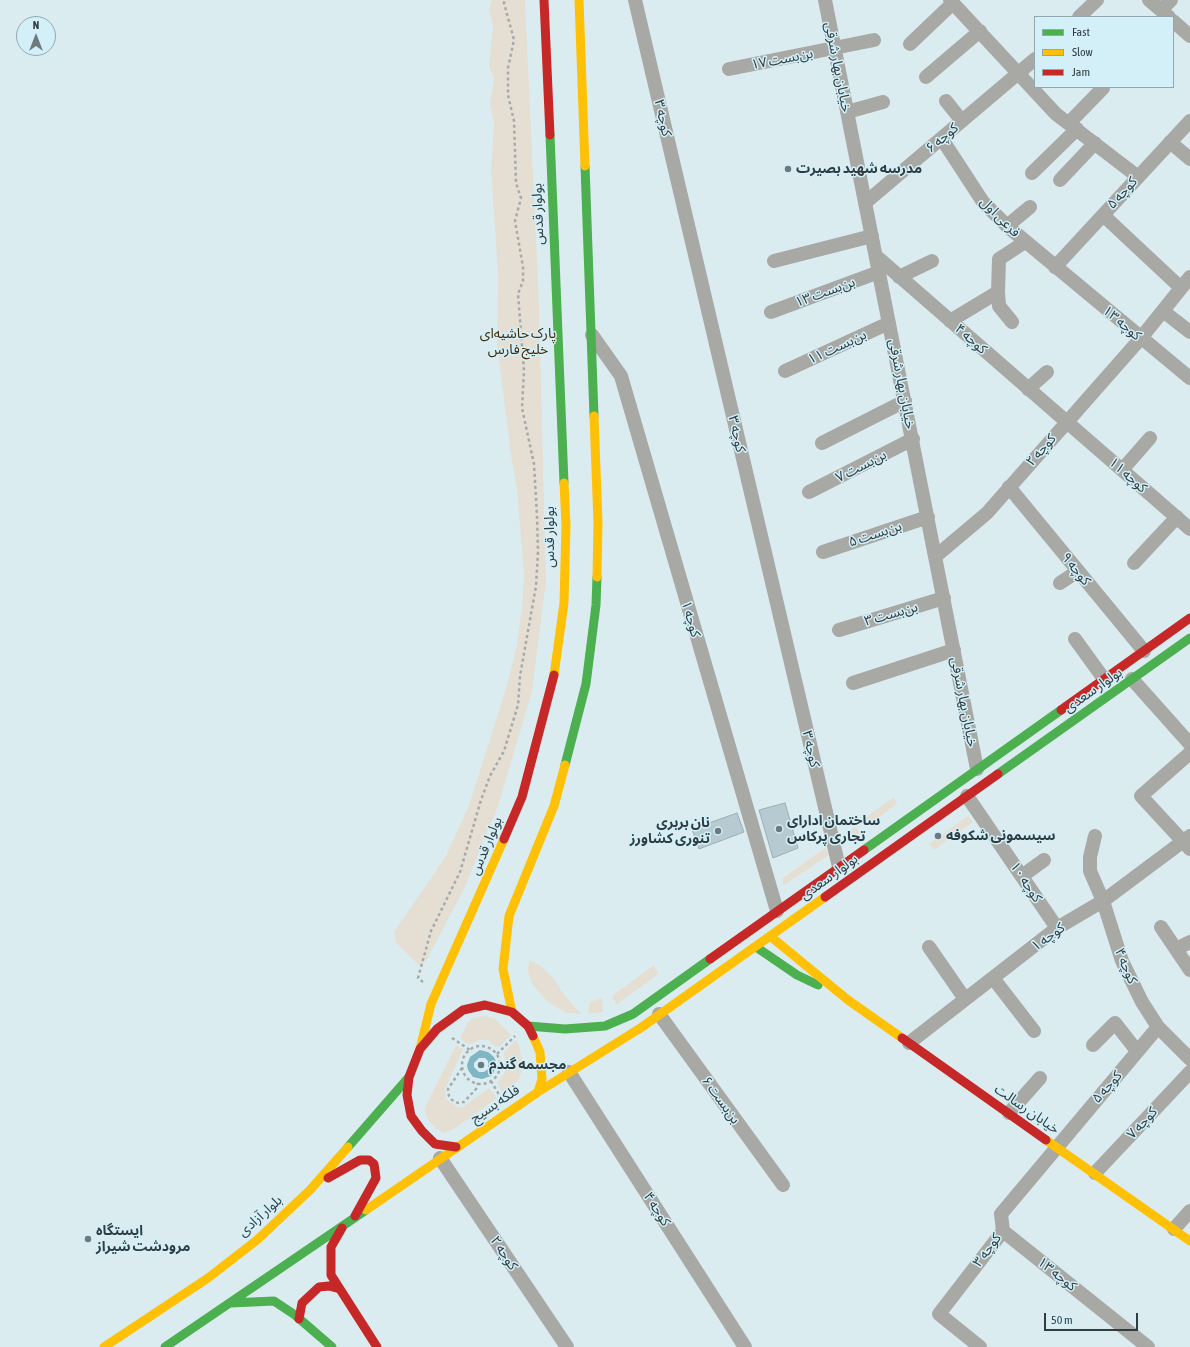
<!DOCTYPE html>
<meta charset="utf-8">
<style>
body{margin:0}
#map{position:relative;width:1190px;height:1347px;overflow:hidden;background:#dbecf1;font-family:"Asap Condensed",sans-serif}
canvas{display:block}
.legend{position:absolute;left:1034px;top:16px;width:140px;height:72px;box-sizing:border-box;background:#d3f0f9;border:1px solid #92a8af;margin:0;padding:5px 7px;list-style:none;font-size:12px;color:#313d41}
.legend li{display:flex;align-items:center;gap:8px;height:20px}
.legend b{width:20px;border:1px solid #92a8af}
.north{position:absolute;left:16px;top:16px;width:40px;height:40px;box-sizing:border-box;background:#d3f0f9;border:1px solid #92a8af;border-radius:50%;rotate:0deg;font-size:11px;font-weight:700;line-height:16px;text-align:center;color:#313d41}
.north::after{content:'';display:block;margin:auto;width:14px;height:18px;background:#6c7a7f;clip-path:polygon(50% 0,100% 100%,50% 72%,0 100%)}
.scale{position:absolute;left:1044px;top:1313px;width:94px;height:18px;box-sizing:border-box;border:2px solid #313d41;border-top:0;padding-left:5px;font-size:12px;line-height:14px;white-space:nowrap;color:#313d41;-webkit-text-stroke:3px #d3f0f9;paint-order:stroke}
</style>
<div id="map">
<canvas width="1190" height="1347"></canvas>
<ul class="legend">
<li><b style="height:5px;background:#4caf50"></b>Fast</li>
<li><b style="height:5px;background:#ffc107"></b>Slow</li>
<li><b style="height:5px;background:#c62828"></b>Jam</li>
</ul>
<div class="north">N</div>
<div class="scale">50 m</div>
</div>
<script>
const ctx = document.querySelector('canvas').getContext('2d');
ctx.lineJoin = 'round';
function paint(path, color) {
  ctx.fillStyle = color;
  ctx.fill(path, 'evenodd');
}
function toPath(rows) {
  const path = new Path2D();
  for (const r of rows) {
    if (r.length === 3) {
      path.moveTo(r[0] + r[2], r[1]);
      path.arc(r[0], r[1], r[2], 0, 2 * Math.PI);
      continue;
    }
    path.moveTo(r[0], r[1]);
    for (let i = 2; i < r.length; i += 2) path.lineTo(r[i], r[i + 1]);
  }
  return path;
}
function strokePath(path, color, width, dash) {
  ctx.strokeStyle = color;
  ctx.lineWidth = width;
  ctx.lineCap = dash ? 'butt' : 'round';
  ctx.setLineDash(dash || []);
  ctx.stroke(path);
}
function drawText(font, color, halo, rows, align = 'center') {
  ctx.font = font + ' "Asap Condensed","Noto Sans Arabic",sans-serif';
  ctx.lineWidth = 3;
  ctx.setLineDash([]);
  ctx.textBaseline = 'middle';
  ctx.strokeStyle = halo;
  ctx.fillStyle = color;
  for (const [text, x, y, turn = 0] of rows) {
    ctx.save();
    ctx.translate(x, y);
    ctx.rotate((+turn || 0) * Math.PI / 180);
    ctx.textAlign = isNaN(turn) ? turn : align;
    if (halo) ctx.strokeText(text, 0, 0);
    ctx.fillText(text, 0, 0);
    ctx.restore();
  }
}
const green = toPath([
 [492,0,525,0,539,304,546,581,532,691,498,806,464,889,426,961,420,966,396,943,394,932,446,856,469,805,506,689,517,645,522,607,524,576,517,490,511,455,497,344,498,273,491,170,494,124,490,103,494,79,489,65,493,27,489,9],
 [894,797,897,804,867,826,863,819],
 [968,816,973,822,934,850,929,844],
 [855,826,860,833,842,846,840,839],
 [825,848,829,855,784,885,782,879],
 [529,960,541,966,554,979,565,996,581,1014,566,1013,548,1002,533,985,528,971],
 [654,965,658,974,616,1005,612,996],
 [602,998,603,1012,588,1014,590,1002],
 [483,1016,494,1018,511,1035,500,1046,495,1046,488,1040,479,1040,471,1044,466,1043,460,1038,467,1024,473,1018],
 [516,1040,519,1045,522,1059,522,1072,516,1083,503,1094,497,1083,505,1072,504,1052],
 [456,1045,463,1049,445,1089,446,1099,457,1107,463,1107,489,1088,497,1098,454,1129,444,1133,437,1129,429,1121,425,1113,426,1105]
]);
const water = toPath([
 [480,1050,488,1052,494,1057,496,1062,494,1072,491,1076,482,1079,473,1077,468,1070,467,1065,470,1057],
 [479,1058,485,1058,488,1061,488,1069,484,1072,479,1072,474,1067,474,1063]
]);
const building = toPath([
 [785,803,798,848,773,858,759,810,785,803],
 [737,813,744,832,699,849,692,829,737,813]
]);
const path = toPath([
 [423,982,418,978,431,931,460,872,481,800,490,776,504,751,518,705,520,676,536,586,538,552,537,516,534,464,522,408,524,371,518,294,523,281,523,267,515,221,521,198,516,183,514,121,508,95,508,68,514,40,504,3,505,0],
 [452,1038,470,1050],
 [481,1065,19],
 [497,1054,515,1036],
 [462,1068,448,1089,449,1096,452,1100,458,1103,464,1102,476,1089,478,1083],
 [491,1081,501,1098]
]);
const street = toPath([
 [635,0,839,867],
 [825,0,977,769],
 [950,0,1056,114,1137,176],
 [1149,0,1169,17],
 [1161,10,1171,0],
 [1079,17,1097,0],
 [1173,21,1190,36],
 [910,44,953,3],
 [729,69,874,40],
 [926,77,980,31],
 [946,101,962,121],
 [847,112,883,102],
 [1069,123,1103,88],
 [942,139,983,202,1007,226,1190,378],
 [1170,142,1190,159],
 [1032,173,1077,129],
 [1060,180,1095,143],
 [865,203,1035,59],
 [1103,215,1181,288],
 [1007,226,1030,207],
 [876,256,1190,529],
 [774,261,872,236],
 [1055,267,1190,121],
 [899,277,932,261],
 [998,292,999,306,1012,322],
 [1163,311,1190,332],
 [771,312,879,272],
 [950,321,998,292,999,259,1025,242],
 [592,335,621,376,777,911],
 [785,371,889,323],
 [1028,389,1047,372],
 [822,443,905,401],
 [1122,470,1150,438],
 [1009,487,1144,651],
 [809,492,913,439],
 [823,552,928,517],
 [936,556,987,513,1141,338,1190,277],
 [1134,563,1177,517],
 [1060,583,1078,571],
 [839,630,944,598],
 [1075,639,1104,679],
 [1132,679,1190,744],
 [853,683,954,650],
 [1190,753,1141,796,1190,849],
 [967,796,1057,928],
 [1095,836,1090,857,1090,871,1103,901,1122,961,1142,1002,1158,1027,1190,1059],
 [1022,876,1044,860],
 [1161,927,1190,970],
 [929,947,965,999],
 [1176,949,1190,942],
 [993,978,1034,1031],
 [659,1014,783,1185],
 [909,1043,1057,928,1103,901,1190,836],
 [1093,1045,1115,1023,1137,1051],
 [569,1072,745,1347],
 [1009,1113,1040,1078],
 [440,1158,567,1347],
 [1095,1173,1190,1072],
 [1174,1229,1190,1211],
 [1003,1231,1148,1347],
 [980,1347,939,1314,1003,1231,1001,1214,1158,1027]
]);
const fast = toPath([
 [550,135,564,483],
 [585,166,594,416],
 [565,765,586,684,596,605,597,577],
 [998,774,1190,638],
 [864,850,1061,710],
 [756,947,797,975,818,985],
 [528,1026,565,1029,605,1026,633,1014,710,959],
 [348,1147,409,1077],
 [231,1303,274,1301,295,1315,332,1347],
 [165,1347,366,1210]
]);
const slow = toPath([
 [579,0,585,166],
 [594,416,598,523,597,577],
 [554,675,564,603,566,525,564,483],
 [770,936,848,1000,902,1038],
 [512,1012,503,969,509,916,554,806,565,765],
 [420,1049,431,1004,504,839],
 [538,1092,642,1027,825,897],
 [1046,1140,1190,1241],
 [366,1210,538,1092,542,1079,540,1052,533,1036],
 [104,1347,208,1278,257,1240,310,1190,348,1147]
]);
const jam = toPath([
 [544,0,550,135],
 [1061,710,1190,618],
 [504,839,522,797,554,675],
 [825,897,998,774],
 [710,959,864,850],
 [902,1038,1046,1140],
 [456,1147,435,1144,422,1131,411,1116,407,1095,409,1077,420,1049,437,1029,463,1010,485,1005,512,1012,528,1026,533,1036],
 [328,1178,360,1160,369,1160,374,1164,376,1178,355,1216],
 [342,1228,331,1247,331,1275,377,1347],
 [299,1319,302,1303,319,1287,329,1286,340,1289]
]);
const markers = [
 [788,169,4,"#6c7a7f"],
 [779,829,4,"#6c7a7f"],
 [718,831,4,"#6c7a7f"],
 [938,836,4,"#6c7a7f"],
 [481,1065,4,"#6c7a7f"],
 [88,1239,4,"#6c7a7f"]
];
const streetNames = [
 ["بن‌بست ۱۷",782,59,-11],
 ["خیابان بهار شرقی",838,67,79],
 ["کوچه ۳",663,118,77],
 ["کوچه ۶",942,138,-40],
 ["کوچه ۵",1122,193,-48],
 ["بولوار قدس",538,214,-92],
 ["فرعی اول",1000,217,45],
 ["بن‌بست ۱۳",825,292,-20],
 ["کوچه ۱۳",1122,323,40],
 ["کوچه ۴",971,339,41],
 ["بن‌بست ۱۱",837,347,-25],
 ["خیابان بهار شرقی",902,384,79],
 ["کوچه ۳",737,434,77],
 ["کوچه ۲",1041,450,-49],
 ["بن‌بست ۷",861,466,-27],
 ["کوچه ۱۱",1128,475,41],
 ["بن‌بست ۵",875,534,-18],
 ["بولوار قدس",550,537,-90],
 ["کوچه ۹",1076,569,51],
 ["بن‌بست ۳",891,614,-16],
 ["کوچه ۱",691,619,74],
 ["بولوار سعدی",1093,690,-35],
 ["خیابان بهار شرقی",964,702,79],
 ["کوچه ۳",811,749,77],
 ["بولوار قدس",486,846,-67],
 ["بولوار سعدی",829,877,-36],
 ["کوچه ۱۰",1026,882,56],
 ["کوچه ۱",1048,937,-36],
 ["کوچه ۴",1126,966,67],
 ["کوچه ۵",1107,1087,-49],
 ["بن‌بست ۶",721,1100,54],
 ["فلکه بسیج",495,1104,-34],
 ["خیابان رسالت",1027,1109,35],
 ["کوچه ۷",1142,1123,-47],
 ["کوچه ۴",657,1209,57],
 ["بلوار آزادی",260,1216,-42],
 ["کوچه ۳",987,1250,-54],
 ["کوچه ۲",504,1253,56],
 ["کوچه ۱۳",1057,1274,38]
];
const poiNames = [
 ["مدرسه شهید بصیرت",796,169],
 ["ساختمان ادارای",787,821],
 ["تجاری پرکاس",787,837],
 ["نان بربری",710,823,"right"],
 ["تنوری کشاورز",710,839,"right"],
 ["سیسمونی شکوفه",946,836],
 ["مجسمه گندم",489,1065],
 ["ایستگاه",96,1231],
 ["مرودشت شیراز",96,1247]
];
const parkNames = [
 ["پارک حاشیه‌ای",518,334],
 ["خلیج فارس",518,350]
];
paint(green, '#e5ded3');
paint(water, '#80b5c4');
paint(building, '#b6cbd1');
strokePath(building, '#a0adb1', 1);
strokePath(path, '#a6abaa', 2.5, [3, 3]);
strokePath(street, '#a8a8a5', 14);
strokePath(fast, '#4caf50', 9);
strokePath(slow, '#ffc107', 9);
strokePath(jam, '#c62828', 9);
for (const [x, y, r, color] of markers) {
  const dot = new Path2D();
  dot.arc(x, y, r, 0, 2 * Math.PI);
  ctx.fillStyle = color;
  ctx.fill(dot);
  strokePath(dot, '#d3f0f9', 1.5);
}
drawText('14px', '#313d41', '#d3f0f9', streetNames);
drawText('bold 14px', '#313d41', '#d3f0f9', poiNames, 'left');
drawText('14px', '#452806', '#d3f0f9', parkNames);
</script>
